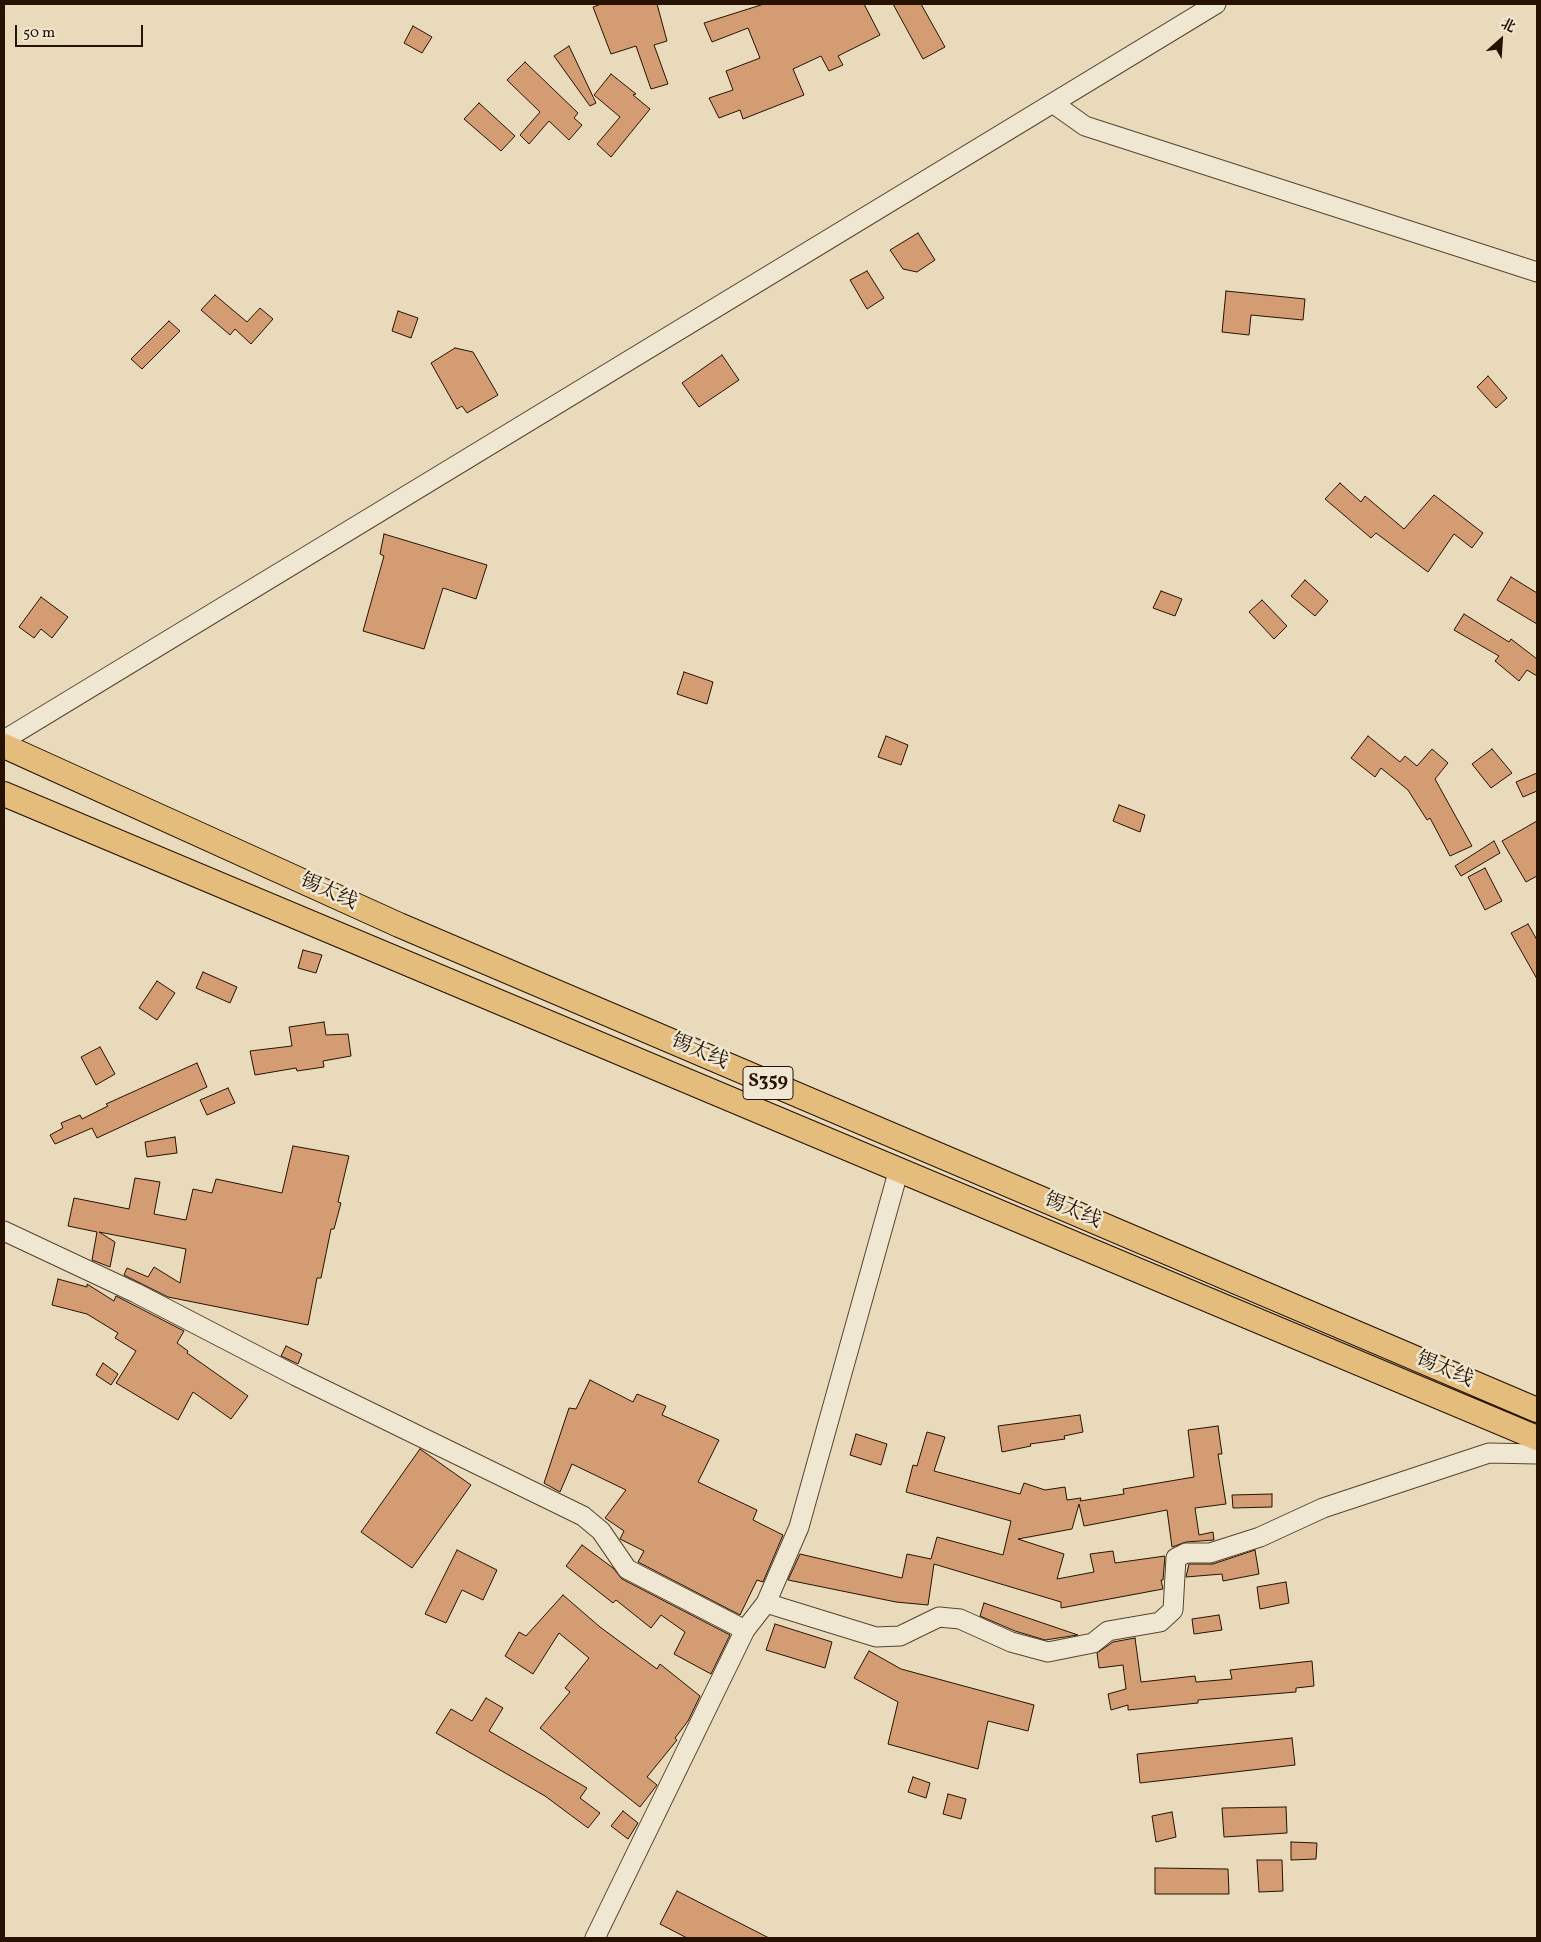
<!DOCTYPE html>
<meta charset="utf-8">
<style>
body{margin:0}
#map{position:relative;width:1541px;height:1942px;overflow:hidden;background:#e8daba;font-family:Vollkorn,"Noto Serif SC",serif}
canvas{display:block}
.frame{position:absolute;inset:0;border:5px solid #271202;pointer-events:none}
.north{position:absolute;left:1476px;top:15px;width:50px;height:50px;-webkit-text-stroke:4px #f0e7d2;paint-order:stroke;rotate:26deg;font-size:14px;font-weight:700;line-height:20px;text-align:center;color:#271202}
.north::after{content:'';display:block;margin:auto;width:18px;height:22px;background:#271202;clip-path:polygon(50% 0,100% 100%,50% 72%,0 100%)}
.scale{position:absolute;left:15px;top:25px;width:128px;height:22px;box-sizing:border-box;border:2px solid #271202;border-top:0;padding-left:6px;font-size:15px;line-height:18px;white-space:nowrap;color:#271202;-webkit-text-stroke:4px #f0e7d2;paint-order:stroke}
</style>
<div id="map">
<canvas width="1541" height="1942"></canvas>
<div class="frame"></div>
<div class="north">北</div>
<div class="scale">50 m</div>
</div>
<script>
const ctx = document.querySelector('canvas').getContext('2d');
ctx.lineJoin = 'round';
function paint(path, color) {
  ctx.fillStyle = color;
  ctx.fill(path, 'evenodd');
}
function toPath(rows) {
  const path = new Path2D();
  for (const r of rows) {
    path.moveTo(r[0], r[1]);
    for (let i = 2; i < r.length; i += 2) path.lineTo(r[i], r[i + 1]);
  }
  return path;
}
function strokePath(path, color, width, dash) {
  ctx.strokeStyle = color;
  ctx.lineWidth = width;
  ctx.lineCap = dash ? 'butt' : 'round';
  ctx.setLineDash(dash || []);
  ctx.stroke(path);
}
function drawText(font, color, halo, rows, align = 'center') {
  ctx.font = font + ' Vollkorn,"Noto Serif SC",serif';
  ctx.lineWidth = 5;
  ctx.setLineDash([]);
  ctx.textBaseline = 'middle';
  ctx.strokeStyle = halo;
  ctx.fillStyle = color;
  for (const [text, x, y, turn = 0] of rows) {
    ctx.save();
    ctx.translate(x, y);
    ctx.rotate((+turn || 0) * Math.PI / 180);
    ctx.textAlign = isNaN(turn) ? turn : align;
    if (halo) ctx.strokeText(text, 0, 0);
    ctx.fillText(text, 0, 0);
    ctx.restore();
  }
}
const building = toPath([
 [601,4,657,4,667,41,654,45,668,84,651,89,636,46,611,54,593,7,601,4],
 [764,4,864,4,880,35,838,56,843,65,829,71,821,56,793,69,804,95,743,119,740,110,719,118,709,98,733,90,726,71,760,58,748,28,712,42,704,23,764,4],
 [893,4,921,4,945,47,923,59,893,4],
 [413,26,432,37,422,53,404,43,413,26],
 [569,46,596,103,590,106,554,56,569,46],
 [525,62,578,113,574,118,582,125,569,140,549,121,529,144,520,135,540,112,507,80,525,62],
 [611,74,636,94,633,95,650,109,611,157,597,144,620,117,594,95,611,74],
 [479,103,515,136,501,151,464,119,479,103],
 [918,233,935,260,917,272,903,269,890,250,918,233],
 [867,271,884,298,867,309,850,280,867,271],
 [1226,291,1305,299,1303,320,1251,315,1249,335,1222,332,1226,291],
 [215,295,247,322,260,308,273,319,251,344,235,329,230,335,201,310,215,295],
 [398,311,418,318,411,338,392,331,398,311],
 [169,321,180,331,142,369,131,359,169,321],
 [455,348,473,352,498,395,467,413,462,406,457,409,431,363,455,348],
 [722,355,739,380,699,407,682,383,722,355],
 [1488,376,1507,398,1496,408,1477,387,1488,376],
 [1340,483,1361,502,1365,496,1404,529,1434,495,1483,533,1472,548,1454,534,1428,572,1376,533,1371,538,1325,499,1340,483],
 [384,534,487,565,476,599,443,588,424,649,363,631,384,556,380,554,384,534],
 [1511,577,1537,593,1537,624,1497,600,1511,577],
 [1305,580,1328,601,1315,616,1291,596,1305,580],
 [1161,591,1182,599,1175,616,1153,608,1161,591],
 [41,597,68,617,52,638,41,629,34,638,19,627,41,597],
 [1262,600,1287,626,1274,639,1249,612,1262,600],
 [1464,614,1509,642,1511,639,1537,659,1537,676,1527,670,1519,681,1495,661,1499,656,1454,630,1464,614],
 [684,672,713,682,707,704,677,694,684,672],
 [886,736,908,745,901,765,878,757,886,736],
 [1368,736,1400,762,1405,756,1417,766,1432,749,1448,763,1435,779,1472,846,1450,856,1430,818,1427,820,1408,790,1381,768,1375,777,1351,758,1368,736],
 [1492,749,1512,773,1491,788,1472,764,1492,749],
 [1537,773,1537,791,1523,797,1516,782,1537,773],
 [1119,805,1145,815,1140,832,1113,821,1119,805],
 [1537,821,1537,876,1526,882,1502,841,1537,821],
 [1494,841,1500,853,1461,876,1455,866,1494,841],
 [1485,868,1502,901,1485,910,1468,877,1485,868],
 [1528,924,1537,940,1537,979,1511,933,1528,924],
 [303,950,322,955,316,973,298,968,303,950],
 [203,972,237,987,230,1003,196,988,203,972],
 [157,981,175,993,157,1020,139,1008,157,981],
 [324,1022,326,1035,348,1034,351,1056,323,1061,324,1067,297,1071,296,1068,255,1075,250,1051,292,1046,289,1027,324,1022],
 [100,1047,115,1074,96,1085,81,1057,100,1047],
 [197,1063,207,1087,97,1138,92,1128,55,1144,50,1135,63,1128,61,1123,80,1115,82,1119,108,1106,106,1104,197,1063],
 [228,1088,235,1103,207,1115,200,1100,228,1088],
 [175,1137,177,1153,147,1157,145,1142,175,1137],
 [293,1146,349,1156,338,1202,341,1203,334,1229,331,1229,321,1278,317,1278,308,1325,168,1297,124,1275,127,1268,148,1277,154,1267,180,1283,186,1249,99,1232,115,1242,110,1267,92,1260,97,1232,68,1226,74,1198,129,1209,135,1178,160,1182,154,1214,186,1220,193,1189,212,1193,216,1179,282,1193,293,1146],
 [58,1279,87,1287,87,1284,114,1301,116,1296,184,1331,177,1343,188,1351,187,1353,248,1396,231,1419,193,1392,178,1420,116,1383,136,1351,115,1338,118,1333,87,1314,52,1305,58,1279],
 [286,1346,302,1354,298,1364,281,1356,286,1346],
 [103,1363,118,1374,111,1385,96,1375,103,1363],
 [590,1380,633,1402,637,1394,666,1406,662,1415,719,1440,698,1482,757,1510,753,1520,783,1535,763,1582,757,1580,740,1615,638,1562,644,1551,620,1539,624,1531,605,1518,626,1490,572,1464,560,1492,544,1483,569,1408,576,1409,590,1380],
 [1080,1415,1083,1432,1064,1436,1065,1439,1030,1444,1031,1446,1002,1452,998,1426,1080,1415],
 [1218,1426,1222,1454,1218,1454,1226,1504,1195,1508,1199,1535,1213,1532,1214,1540,1186,1542,1172,1547,1167,1510,1084,1526,1079,1504,1072,1529,1018,1539,1064,1554,1057,1579,1094,1572,1090,1554,1113,1551,1115,1563,1165,1556,1163,1580,1161,1580,1163,1589,1061,1608,1061,1602,934,1564,928,1605,896,1602,788,1580,800,1554,902,1578,907,1554,931,1559,937,1537,1003,1555,1011,1521,906,1492,913,1465,917,1466,927,1432,945,1437,934,1471,1020,1494,1024,1483,1045,1490,1065,1487,1067,1500,1081,1498,1080,1501,1124,1494,1123,1489,1194,1477,1188,1430,1218,1426],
 [856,1434,887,1444,881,1465,850,1455,856,1434],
 [420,1449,471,1485,412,1568,361,1532,420,1449],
 [1272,1494,1272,1507,1233,1508,1232,1495,1272,1494],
 [582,1545,613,1568,622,1579,730,1635,711,1674,674,1654,685,1632,661,1615,651,1628,616,1600,613,1603,566,1566,582,1545],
 [457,1550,497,1570,483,1600,462,1590,446,1623,425,1614,457,1550],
 [1255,1550,1259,1574,1223,1581,1222,1574,1186,1577,1189,1564,1213,1564,1255,1550],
 [1286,1582,1289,1603,1260,1609,1257,1587,1286,1582],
 [563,1595,600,1627,657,1669,660,1664,700,1696,688,1721,675,1738,677,1740,647,1777,657,1785,640,1807,540,1728,570,1692,565,1688,589,1658,559,1633,533,1674,505,1656,519,1632,526,1636,563,1595],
 [984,1603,1078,1635,1045,1640,1015,1631,980,1616,984,1603],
 [1219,1615,1222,1630,1194,1634,1192,1619,1219,1615],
 [775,1624,832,1642,825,1668,766,1650,775,1624],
 [1135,1638,1141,1682,1195,1676,1196,1682,1232,1679,1230,1670,1312,1661,1314,1686,1296,1688,1296,1692,1198,1700,1198,1703,1128,1710,1128,1705,1111,1710,1108,1694,1126,1689,1123,1665,1099,1668,1097,1653,1113,1642,1135,1638],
 [869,1651,901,1669,1034,1705,1028,1731,988,1721,978,1769,888,1744,898,1702,854,1678,869,1651],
 [486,1698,503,1708,489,1731,587,1788,580,1798,600,1813,588,1828,545,1796,436,1733,451,1709,472,1721,486,1698],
 [1292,1738,1295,1765,1140,1783,1137,1754,1292,1738],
 [913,1777,930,1783,926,1798,908,1792,913,1777],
 [948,1794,966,1799,961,1819,943,1814,948,1794],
 [1286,1807,1287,1833,1224,1837,1222,1808,1286,1807],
 [623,1811,638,1823,628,1839,611,1826,623,1811],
 [1172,1812,1176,1837,1156,1842,1152,1816,1172,1812],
 [1291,1842,1317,1843,1316,1859,1291,1860,1291,1842],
 [1257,1860,1282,1860,1283,1891,1259,1892,1257,1860],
 [1155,1868,1228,1869,1229,1894,1155,1894,1155,1868],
 [677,1891,769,1938,687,1938,660,1924,677,1891]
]);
const minor = toPath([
 [1054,104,1085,126,1537,272],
 [4,740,1216,4],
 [4,1231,136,1293,296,1376,583,1516,601,1531,627,1569,745,1630],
 [766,1603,876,1637,900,1636,939,1617,960,1619,1011,1642,1048,1652,1093,1643,1108,1631,1160,1622,1173,1610,1176,1558,1186,1553,1210,1553,1260,1537,1323,1508,1489,1453,1537,1454],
 [595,1938,745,1630,766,1603,799,1527,899,1169]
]);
const major = toPath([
 [4,746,399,925,1537,1410],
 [4,794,1537,1438]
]);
const shields = [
 [768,1083,50]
];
const shieldNames = [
 ["S359",768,1083]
];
const streetNames = [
 ["锡太线",328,893,24],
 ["锡太线",699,1053,23],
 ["锡太线",1072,1212,23],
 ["锡太线",1444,1371,23]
];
paint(building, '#d39c73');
strokePath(building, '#271202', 1);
strokePath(minor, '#574430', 21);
strokePath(major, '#271202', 26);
strokePath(minor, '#f0e7d2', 19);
strokePath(major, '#e4bd7d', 24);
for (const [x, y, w] of shields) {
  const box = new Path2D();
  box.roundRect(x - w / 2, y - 16.5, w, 33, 4);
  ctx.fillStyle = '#f0e7d2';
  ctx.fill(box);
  strokePath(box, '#271202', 1);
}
drawText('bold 19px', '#271202', null, shieldNames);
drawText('20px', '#271202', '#f0e7d2', streetNames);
</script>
